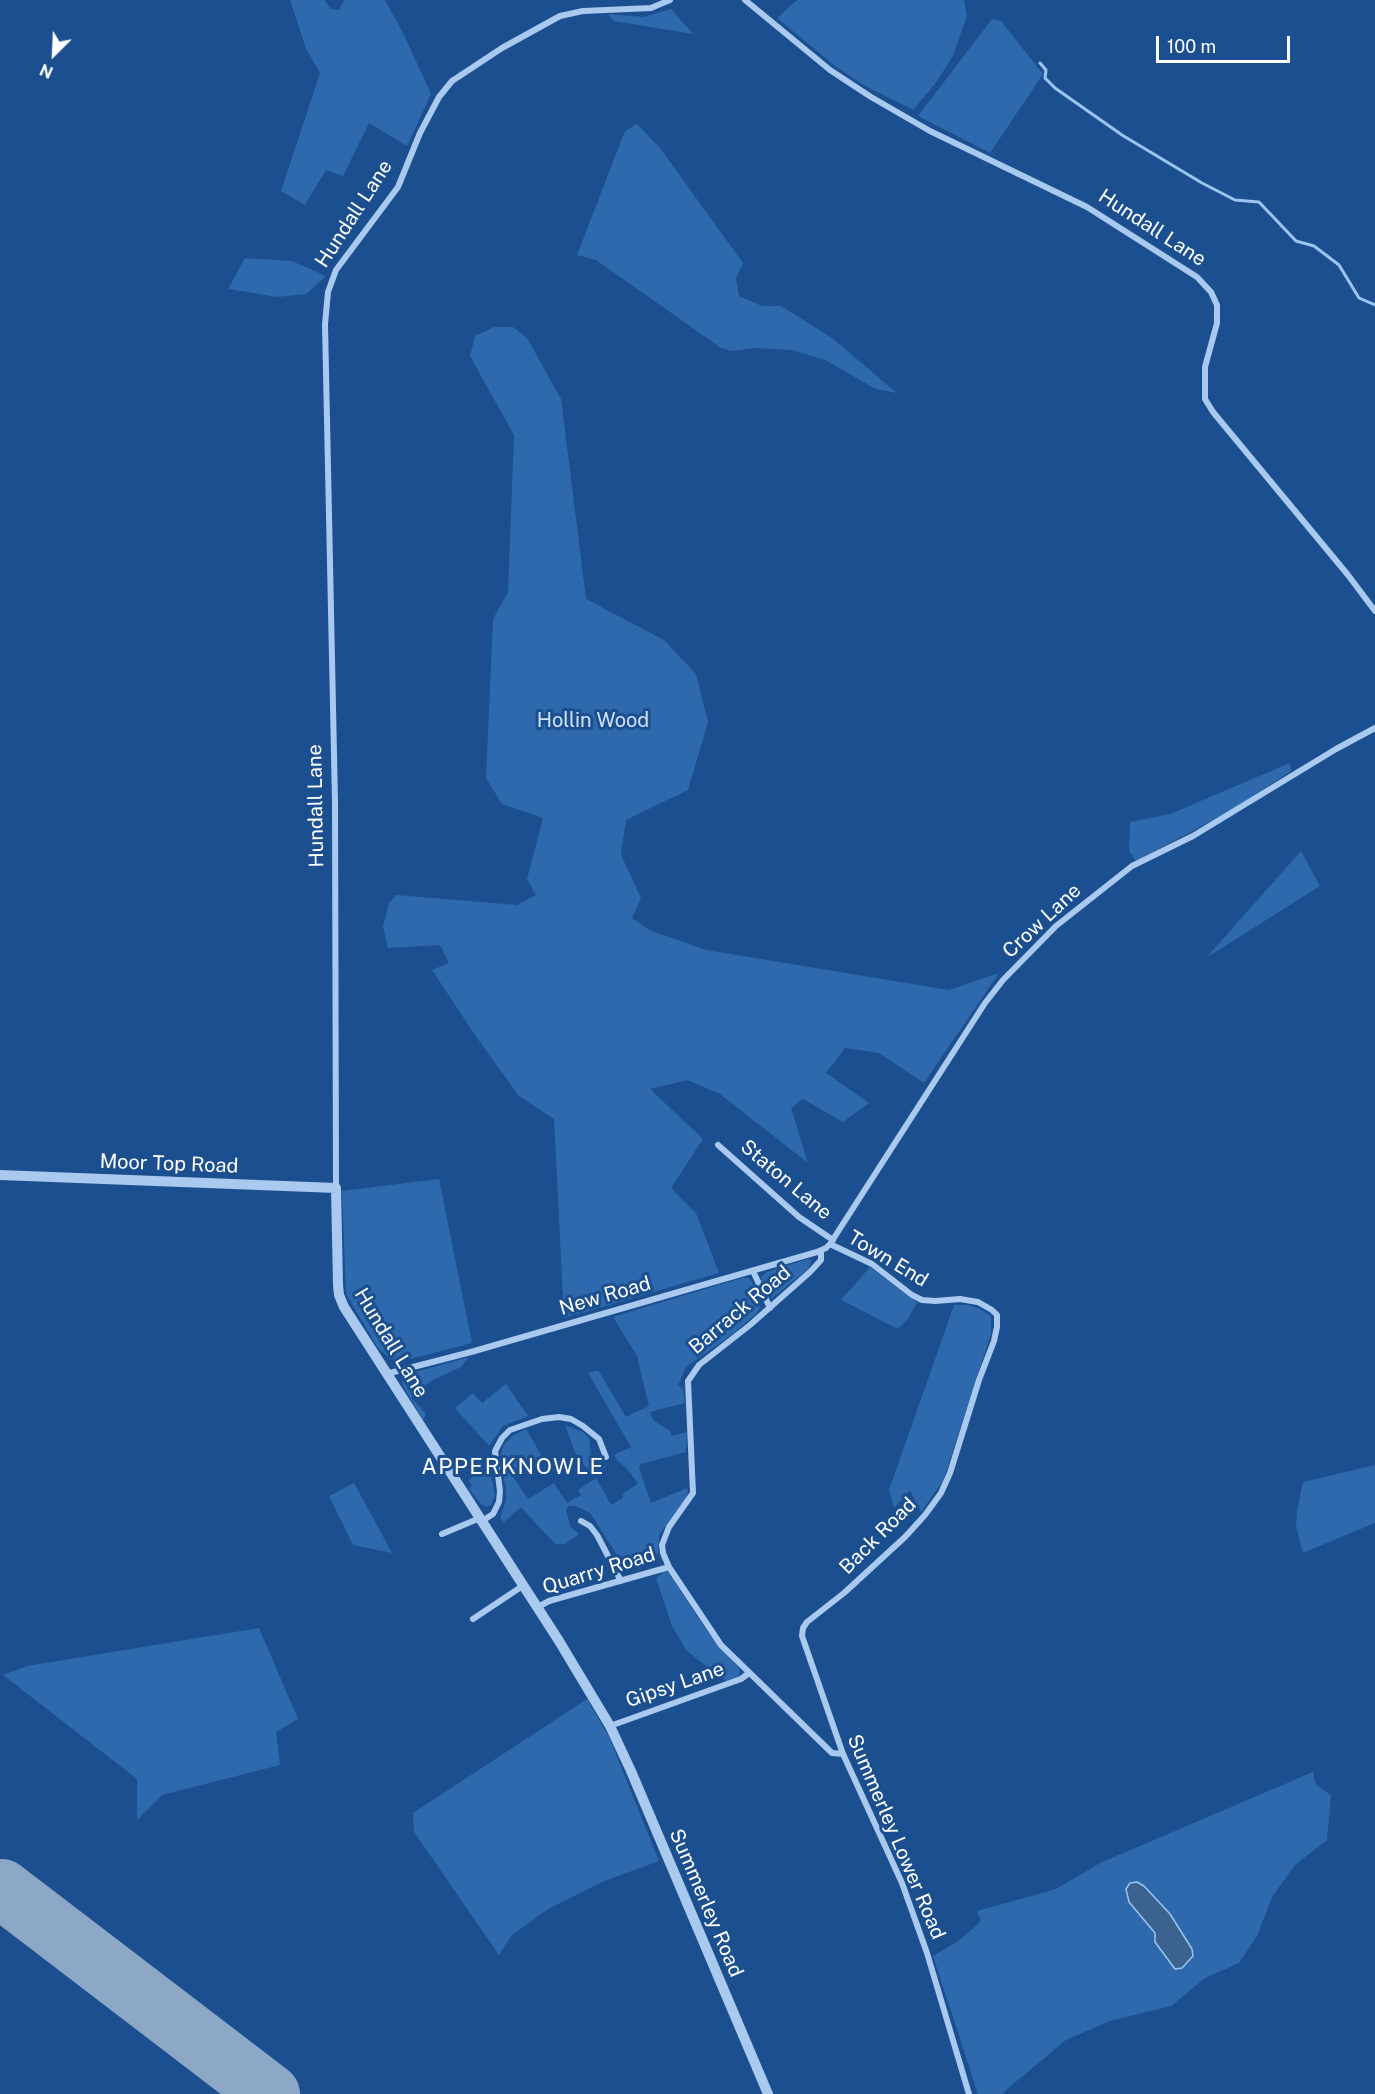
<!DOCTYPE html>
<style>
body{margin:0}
#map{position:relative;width:1375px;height:2094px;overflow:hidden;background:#1b4f8f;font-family:"Public Sans",sans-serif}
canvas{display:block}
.north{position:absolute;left:24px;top:24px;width:60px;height:60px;-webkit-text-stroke:4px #1b4f8f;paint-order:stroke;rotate:204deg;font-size:16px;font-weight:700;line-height:24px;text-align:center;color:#fff}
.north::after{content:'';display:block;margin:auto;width:21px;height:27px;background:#fff;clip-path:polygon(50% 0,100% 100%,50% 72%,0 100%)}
.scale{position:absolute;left:1156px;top:36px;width:134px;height:27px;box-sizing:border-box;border:3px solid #fff;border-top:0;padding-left:8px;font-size:18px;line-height:21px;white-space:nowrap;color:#fff;-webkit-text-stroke:4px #1b4f8f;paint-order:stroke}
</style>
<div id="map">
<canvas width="1375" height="2094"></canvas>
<div class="north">N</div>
<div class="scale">100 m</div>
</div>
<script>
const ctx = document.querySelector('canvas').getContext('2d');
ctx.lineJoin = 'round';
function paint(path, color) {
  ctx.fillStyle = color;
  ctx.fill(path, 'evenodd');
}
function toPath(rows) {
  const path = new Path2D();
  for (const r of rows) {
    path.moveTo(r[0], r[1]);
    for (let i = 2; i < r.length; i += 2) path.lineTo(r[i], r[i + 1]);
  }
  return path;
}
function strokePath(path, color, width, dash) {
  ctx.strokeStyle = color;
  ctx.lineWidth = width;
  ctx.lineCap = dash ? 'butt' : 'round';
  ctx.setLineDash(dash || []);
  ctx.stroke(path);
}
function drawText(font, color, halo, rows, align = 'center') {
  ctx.font = font + ' "Public Sans",sans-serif';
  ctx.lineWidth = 6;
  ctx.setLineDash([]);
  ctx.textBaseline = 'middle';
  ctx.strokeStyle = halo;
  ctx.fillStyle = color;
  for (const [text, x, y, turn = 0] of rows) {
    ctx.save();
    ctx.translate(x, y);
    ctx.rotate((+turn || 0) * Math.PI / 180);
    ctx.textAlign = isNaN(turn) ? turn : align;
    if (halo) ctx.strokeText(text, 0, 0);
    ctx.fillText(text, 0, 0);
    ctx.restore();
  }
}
const green = toPath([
 [290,0,324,0,331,9,339,10,344,0,385,0,404,35,431,94,407,146,369,123,343,176,326,170,305,205,281,191,320,73,306,49],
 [797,0,964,0,967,16,953,56,935,84,913,110,865,86,835,66,777,18],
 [671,9,693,34,614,21,608,14,644,17],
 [992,19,1001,21,1043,74,990,153,918,116],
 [637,124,660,148,743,263,736,278,739,296,762,306,781,306,832,338,897,393,876,389,825,360,792,350,757,348,732,351,721,348,596,260,577,255,625,131],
 [245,258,292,261,326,276,306,294,277,297,228,289],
 [494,327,513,327,527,338,561,399,586,599,664,640,696,674,708,722,688,790,626,820,621,855,641,898,632,918,649,930,706,950,949,990,999,973,924,1083,879,1053,845,1048,826,1073,869,1103,843,1122,803,1099,791,1108,808,1163,720,1094,687,1080,650,1089,703,1139,671,1188,696,1213,719,1273,564,1318,554,1119,519,1096,477,1038,432,970,449,963,440,945,388,948,383,927,389,903,396,895,517,905,536,895,527,879,543,818,502,804,486,778,493,619,508,592,514,435,470,356,475,336],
 [1290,763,1291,771,1232,810,1136,861,1129,851,1130,822,1170,814],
 [1301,851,1320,886,1206,958],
 [439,1179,472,1343,402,1361,390,1359,378,1348,346,1294,342,1191],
 [808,1259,812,1260,808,1269,772,1298,761,1281,761,1277,767,1272],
 [870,1267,917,1303,907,1320,898,1329,841,1300],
 [742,1278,749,1278,752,1282,760,1307,756,1314,730,1336,686,1367,678,1385,683,1389,685,1403,650,1412,653,1420,670,1431,672,1436,687,1432,686,1452,641,1464,639,1468,651,1503,687,1488,688,1492,686,1499,659,1535,658,1554,628,1567,624,1566,590,1513,576,1506,569,1506,566,1509,570,1526,579,1534,565,1544,555,1544,521,1507,504,1522,500,1518,506,1500,506,1488,500,1459,503,1446,512,1436,526,1429,542,1456,512,1475,528,1499,554,1483,567,1503,581,1495,578,1490,596,1478,611,1505,623,1498,622,1494,638,1484,628,1470,616,1459,614,1455,631,1447,588,1373,598,1370,626,1417,649,1406,637,1356,613,1317],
 [954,1305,967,1305,978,1308,991,1316,991,1334,943,1481,921,1512,910,1490,894,1508,889,1490],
 [469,1357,461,1367,431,1381,414,1394,412,1398,426,1414,423,1420,403,1386,402,1381,405,1375],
 [506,1384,528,1416,503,1426,489,1446,455,1408,473,1393,482,1403],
 [565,1425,583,1432,589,1438,591,1454,595,1460,606,1467,593,1473,578,1460],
 [489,1464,495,1495,491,1505,487,1507,482,1505,469,1489,472,1485,468,1481],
 [1375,1465,1375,1523,1303,1553,1296,1527,1297,1511,1303,1482],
 [354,1483,392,1553,353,1545,329,1496],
 [665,1571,669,1573,707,1631,739,1668,740,1674,737,1678,727,1682,687,1651,672,1626,656,1578],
 [259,1628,298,1719,276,1732,280,1765,162,1795,137,1820,137,1779,3,1675,27,1666],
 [587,1699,609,1737,659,1861,602,1882,548,1909,511,1936,499,1955,414,1832,413,1813],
 [1313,1772,1316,1785,1331,1795,1327,1840,1295,1865,1272,1897,1257,1936,1239,1963,1205,1978,1171,2006,1110,2021,1066,2040,1006,2090,1003,2094,978,2094,933,1956,960,1940,981,1921,977,1911,1056,1889,1100,1863]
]);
const water = toPath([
 [1137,1882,1144,1886,1170,1914,1192,1949,1193,1956,1182,1968,1175,1969,1155,1942,1155,1933,1129,1902,1126,1889,1130,1883,1137,1882]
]);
const stream = toPath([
 [1040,63,1046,70,1045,78,1055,88,1122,135,1202,183,1235,200,1259,202,1296,241,1314,246,1339,265,1359,298,1375,305]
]);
const runway = toPath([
 [2,1889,270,2094]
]);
const minor = toPath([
 [745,0,830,70,871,97,930,131,1087,207,1197,277,1211,292,1217,305,1217,323,1205,367,1205,399,1213,412,1348,575,1375,611],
 [718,1145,799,1217,833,1240],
 [336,1188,335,802,325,324,328,292,336,270,398,187,420,133,439,97,452,81,502,48,560,16,583,11,651,8,670,0],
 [830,1244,872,1264,912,1295,922,1300,935,1301,960,1299,978,1302,992,1310,997,1315,997,1327,994,1341,979,1380,950,1473,941,1493,925,1515,905,1537,844,1593,807,1622,803,1628,802,1636,843,1754,902,1883,927,1953,969,2094],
 [821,1251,821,1260,810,1272,750,1325,699,1365,688,1381,693,1493,669,1527,662,1545,663,1553,669,1567,721,1645,832,1753,843,1754],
 [753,1271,770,1308],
 [386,1374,471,1352,817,1252,826,1248,830,1244,985,1003,1003,980,1056,926,1132,866,1193,836,1336,749,1375,728],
 [482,1521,493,1514,499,1502,500,1491,495,1451,502,1438,510,1430,542,1419,559,1417,571,1419,583,1426,599,1439,606,1457],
 [581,1521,590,1526,597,1535,621,1581],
 [442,1534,480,1518],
 [538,1607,549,1601,669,1567],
 [473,1619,524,1585],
 [610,1726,741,1679,749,1673]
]);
const tertiary = toPath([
 [0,1175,336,1188,338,1285,339,1295,344,1307,559,1641,610,1726,631,1771,768,2094]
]);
const streetNames = [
 ["Hundall Lane",354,214,-57],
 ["Hundall Lane",1152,228,33],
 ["Hundall Lane",316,806,-91],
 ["Crow Lane",1042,921,-43],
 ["Moor Top Road",169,1164,2],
 ["Staton Lane",786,1180,40],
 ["Town End",888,1259,31],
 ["New Road",605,1296,-16],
 ["Barrack Road",740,1310,-40],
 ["Hundall Lane",391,1343,59],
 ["Back Road",878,1536,-45],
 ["Quarry Road",599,1571,-17],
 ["Gipsy Lane",675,1685,-19],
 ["Summerley Lower Road",896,1837,67],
 ["Summerley Road",706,1903,67]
];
const parkNames = [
 ["Hollin Wood",593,721]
];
const quarterNames = [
 ["APPERKNOWLE",513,1467]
];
paint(green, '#2e69ad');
paint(water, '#3c6290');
strokePath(water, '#9cc4f0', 1.5);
strokePath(stream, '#9cc4f0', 3);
strokePath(runway, '#8da7c7', 60);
strokePath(minor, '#a9c9ee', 6);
strokePath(tertiary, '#a9c9ee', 10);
drawText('20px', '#fff', '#1b4f8f', streetNames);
drawText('20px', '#cfe3fa', '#1b4f8f', parkNames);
ctx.letterSpacing = '1.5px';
drawText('22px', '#fff', '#1b4f8f', quarterNames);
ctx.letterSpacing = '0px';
</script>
